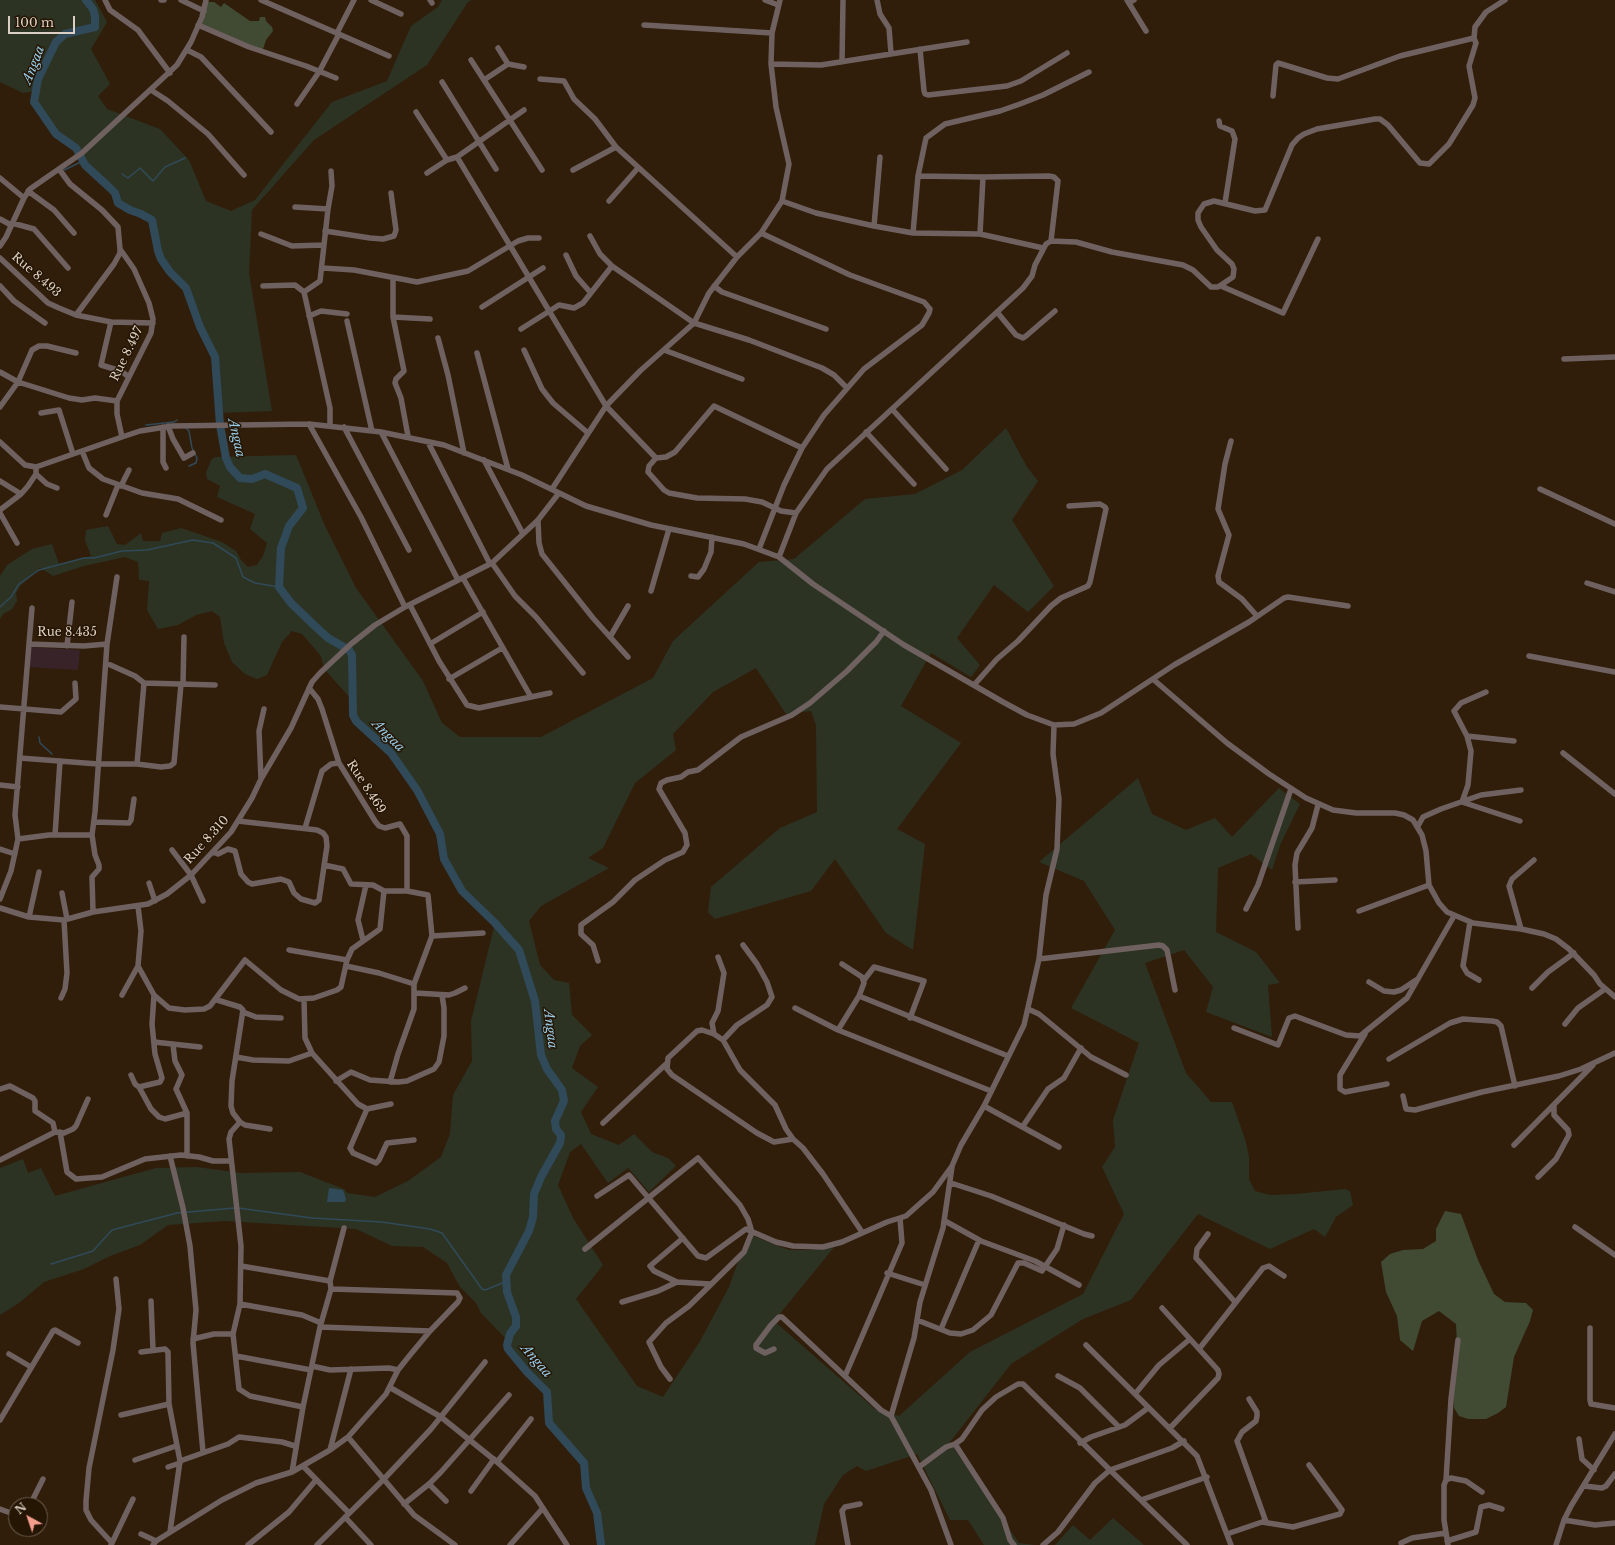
<!DOCTYPE html>
<style>
body{margin:0}
#map{position:relative;width:1615px;height:1545px;overflow:hidden;background:#301e0b;font-family:"Libre Baskerville",serif}
canvas{display:block}
.north{position:absolute;left:8px;top:1497px;width:40px;height:40px;box-sizing:border-box;background:#251503;border:1px solid #6e5f50;border-radius:50%;rotate:320deg;font-size:11px;font-weight:700;line-height:16px;text-align:center;color:#dbcfc3}
.north::after{content:'';display:block;margin:auto;width:14px;height:18px;background:#f59d8f;clip-path:polygon(50% 0,100% 100%,50% 72%,0 100%)}
.scale{position:absolute;left:8px;top:16px;width:67px;height:18px;box-sizing:border-box;border:2px solid #dbcfc3;border-top:0;padding-left:5px;font-size:12px;line-height:14px;white-space:nowrap;color:#dbcfc3;-webkit-text-stroke:3px #251503;paint-order:stroke}
</style>
<div id="map">
<canvas width="1615" height="1545"></canvas>
<div class="north">N</div>
<div class="scale">100 m</div>
</div>
<script>
const ctx = document.querySelector('canvas').getContext('2d');
ctx.lineJoin = 'round';
function paint(path, color) {
  ctx.fillStyle = color;
  ctx.fill(path, 'evenodd');
}
function toPath(rows) {
  const path = new Path2D();
  for (const r of rows) {
    path.moveTo(r[0], r[1]);
    for (let i = 2; i < r.length; i += 2) path.lineTo(r[i], r[i + 1]);
  }
  return path;
}
function strokePath(path, color, width, dash) {
  ctx.strokeStyle = color;
  ctx.lineWidth = width;
  ctx.lineCap = dash ? 'butt' : 'round';
  ctx.setLineDash(dash || []);
  ctx.stroke(path);
}
function drawText(font, color, halo, rows, align = 'center') {
  ctx.font = font + ' "Libre Baskerville",serif';
  ctx.lineWidth = 3;
  ctx.setLineDash([]);
  ctx.textBaseline = 'middle';
  ctx.strokeStyle = halo;
  ctx.fillStyle = color;
  for (const [text, x, y, turn = 0] of rows) {
    ctx.save();
    ctx.translate(x, y);
    ctx.rotate((+turn || 0) * Math.PI / 180);
    ctx.textAlign = isNaN(turn) ? turn : align;
    if (halo) ctx.strokeText(text, 0, 0);
    ctx.fillText(text, 0, 0);
    ctx.restore();
  }
}
const education = toPath([
 [31,647,80,650,78,670,29,667]
]);
const green = toPath([
 [0,0,95,0,107,22,91,49,110,84,98,96,107,109,160,129,189,160,206,201,231,211,255,200,332,102,387,81,411,26,438,7,442,0,472,0,468,2,427,65,314,140,252,210,249,273,272,411,218,413,215,357,200,327,186,288,170,272,161,259,158,251,152,220,141,214,130,210,118,203,115,193,110,188,85,165,76,148,56,134,34,102,35,91,23,93,0,82],
 [1006,428,1027,467,1038,481,1012,520,1054,586,1028,612,994,585,957,638,980,665,971,677,931,653,901,706,961,743,897,829,925,844,913,950,886,933,835,859,811,891,715,919,708,912,711,887,780,828,817,812,816,725,811,711,786,714,756,668,713,692,673,734,676,750,635,783,603,848,588,858,609,868,541,906,529,921,540,965,554,980,569,983,572,1015,592,1035,580,1046,572,1068,598,1087,581,1112,591,1134,619,1145,634,1134,652,1152,668,1158,676,1166,649,1192,628,1168,608,1183,581,1144,570,1152,558,1185,573,1218,603,1265,576,1299,637,1386,663,1397,699,1343,729,1287,748,1234,789,1250,810,1250,835,1246,774,1321,875,1409,899,1416,970,1352,1083,1294,1124,1214,1102,1167,1115,1147,1113,1120,1139,1043,1071,1008,1115,930,1084,881,1039,862,1138,778,1152,814,1186,830,1215,818,1232,837,1279,788,1300,804,1280,845,1272,870,1251,854,1218,868,1216,932,1256,952,1280,983,1268,985,1272,1037,1206,1012,1213,987,1184,950,1145,963,1186,1073,1211,1102,1232,1102,1246,1142,1249,1158,1249,1179,1255,1191,1270,1195,1296,1194,1345,1189,1350,1191,1353,1205,1336,1217,1325,1237,1314,1229,1270,1249,1198,1214,1131,1300,1083,1319,1011,1364,950,1442,1019,1543,1035,1545,984,1545,968,1520,950,1520,917,1454,866,1471,857,1466,843,1475,824,1504,815,1545,601,1545,597,1513,586,1488,585,1467,580,1457,549,1423,547,1392,527,1372,508,1349,507,1340,481,1313,476,1303,460,1287,447,1263,423,1247,392,1246,356,1229,225,1221,168,1225,140,1245,110,1256,84,1269,44,1282,19,1303,0,1315,0,1168,23,1159,28,1173,41,1168,55,1196,156,1168,197,1167,241,1173,300,1172,344,1189,347,1193,375,1197,408,1181,441,1157,450,1134,453,1095,472,1061,471,1021,495,923,462,891,444,859,440,834,417,790,391,753,356,721,353,715,353,701,324,669,321,656,302,634,292,631,282,642,267,675,257,679,245,674,232,662,224,643,220,617,212,611,196,615,178,625,158,629,147,610,149,581,139,580,138,562,125,557,84,566,53,576,39,567,39,570,20,586,16,593,17,601,12,609,3,614,0,619,0,576,7,565,32,549,52,544,59,564,91,556,85,540,86,530,108,526,117,544,125,545,141,533,143,541,160,541,162,533,181,528,222,542,236,551,241,560,248,567,257,565,263,556,267,543,250,529,255,514,217,497,220,486,207,479,206,473,211,460,215,457,296,455,325,526,356,588,423,681,442,723,460,737,541,737,653,678,673,641,759,562,794,559,865,499,915,494,962,470],
 [1113,1518,1144,1545,1055,1545,1073,1525,1090,1540]
]);
const forest = toPath([
 [207,2,214,2,221,7,224,3,250,21,259,21,260,17,265,17,266,21,272,27,273,31,266,40,262,52,199,27],
 [1445,1211,1461,1214,1478,1260,1494,1294,1505,1302,1526,1303,1533,1310,1530,1321,1514,1357,1506,1407,1498,1413,1486,1419,1468,1419,1459,1416,1454,1408,1453,1387,1457,1343,1456,1324,1439,1311,1422,1321,1413,1351,1400,1340,1397,1316,1386,1292,1381,1262,1390,1254,1403,1250,1423,1249,1436,1241,1436,1229]
]);
const water = toPath([
 [329,1188,343,1190,346,1199,345,1202,327,1202]
]);
const stream = toPath([
 [64,170,83,161],
 [122,174,128,178,140,168,153,181,165,167,185,158],
 [146,425,174,422,177,420],
 [186,428,189,431,192,448,197,458,196,463,189,466],
 [0,607,11,597,19,584,39,570,84,558,94,558,122,551,147,550,193,540,213,543,236,558,243,577,255,583,279,587],
 [39,737,40,743,52,754],
 [238,1208,312,1218,382,1222,430,1229,442,1233,482,1289,485,1290,505,1282],
 [51,1264,93,1251,112,1230,177,1213,235,1208]
]);
const river = toPath([
 [86,0,93,9,95,16,95,27,65,34,56,42,38,79,34,102,56,134,76,148,85,165,110,188,115,193,118,203,130,210,141,214,152,220,158,251,161,259,170,272,186,288,200,327,215,357,220,425,226,458,230,467,240,478,252,479,265,474,297,488,303,508,289,526,281,548,279,587,291,603,317,628,328,638,349,650,352,655,353,715,356,721,391,753,417,790,440,834,444,859,462,891,495,923,519,950,535,1001,541,1055,547,1069,562,1090,564,1101,555,1121,556,1129,561,1135,560,1143,541,1177,534,1194,533,1217,529,1231,506,1275,507,1292,516,1317,516,1326,510,1334,507,1345,508,1349,527,1372,547,1392,549,1423,584,1463,586,1488,597,1513,601,1545]
]);
const minor = toPath([
 [105,0,110,10,138,30,170,73],
 [161,0,164,0],
 [181,0,204,11],
 [261,0,389,56],
 [371,0,401,14],
 [430,0,432,3],
 [765,0,778,5],
 [877,0,880,14,889,28,891,53],
 [1127,0,1146,31],
 [1129,3,1134,0],
 [198,25,249,47,306,66,336,78],
 [644,25,772,33],
 [337,33,354,0],
 [498,48,508,64],
 [920,49,924,91,925,94,928,95,1007,86,1021,81,1067,53],
 [187,50,201,57,271,132],
 [471,60,542,170],
 [842,62,843,0],
 [771,64,821,65,967,42],
 [540,79,564,81,574,99,595,119,616,147,737,257],
 [484,80,508,64,524,67],
 [442,82,496,169],
 [151,90,168,101,208,134,244,175],
 [1273,96,1276,65,1278,63,1327,78,1338,79,1400,56,1474,38],
 [297,104,319,72,339,34],
 [416,112,447,160],
 [1219,121,1220,126,1232,131,1235,139,1225,203],
 [457,157,606,406,656,458,666,457,675,452,714,406,802,448],
 [59,169,70,184,102,210,118,227,120,249,134,269,149,303,153,319,151,333,117,401,117,414,122,437],
 [573,170,616,147],
 [427,173,447,160,457,157,524,110],
 [918,176,983,177,1049,176,1054,177,1058,181,1051,241],
 [0,178,24,198],
 [28,191,54,210,74,233],
 [609,201,638,168],
 [782,201,816,213,874,226,913,233,980,234,1043,248],
 [295,207,328,209],
 [0,219,11,225],
 [12,223,34,229,68,268],
 [874,226,880,157],
 [325,231,370,238,383,239,394,236,396,230,391,193],
 [913,233,918,176,926,138,945,124,1000,111,1020,104,1043,95,1089,72],
 [261,234,292,246,324,245],
 [980,234,983,177],
 [590,236,600,254,612,266,694,323,749,340,822,368,834,375,847,388],
 [0,246,6,237,24,198,30,189,82,153,177,65,191,42,202,17,206,0],
 [566,255,576,276,590,292],
 [0,258,48,303,59,308,76,315,111,322,153,323],
 [323,268,354,270,417,282,468,271,518,241,528,238,539,238],
 [393,279,393,317,404,371,396,379,395,383,401,398,408,436],
 [0,286,14,301,45,323],
 [263,286,295,285,304,292,330,408,330,426],
 [714,286,722,292,826,329],
 [1221,286,1283,313,1318,239],
 [304,292,320,281,328,209,332,186,331,171],
 [482,307,543,268],
 [997,312,1016,335,1023,338,1026,336,1055,311],
 [76,315,114,264,120,253,120,249],
 [309,316,321,311,347,314],
 [393,317,430,319],
 [347,321,372,431],
 [111,322,101,365,121,371,129,377],
 [521,329,559,305,574,308,583,303,612,266],
 [438,338,448,375,464,453],
 [524,350,542,389,553,403,588,433],
 [664,350,742,379],
 [76,353,47,346,39,346,32,350,18,382,69,398,82,400,95,398,117,401],
 [477,353,508,469],
 [1564,359,1615,357],
 [0,372,18,382,0,407],
 [892,409,946,469],
 [41,413,59,410,73,454],
 [309,424,361,517,405,607],
 [168,426,173,439,184,458,193,453],
 [163,427,163,462,166,468],
 [344,427,409,550],
 [381,432,458,580],
 [866,432,914,484],
 [1231,441,1225,464,1218,509,1229,535,1218,576,1219,582,1242,599,1257,616],
 [0,442,25,465,36,467,122,437,140,431,172,426,309,424,381,432,444,445,522,475,586,506,651,525,744,544,779,557,813,584,904,645,1003,702,1027,715,1054,725,1074,724,1101,713,1174,665,1249,622,1284,598,1288,597,1348,606],
 [428,442,490,564],
 [82,451,89,468,103,479,142,493,178,499,221,520],
 [656,458,649,466,648,472,664,490,669,493,697,498,745,499,762,502,781,511,796,513],
 [484,460,523,534],
 [36,474,47,484,57,488],
 [0,481,21,494],
 [121,486,129,470],
 [552,489,606,406,640,371,694,323,709,293,737,257,761,233,782,201,789,164,776,107,771,64,772,33,780,0],
 [1540,489,1615,524],
 [0,510,21,494,28,486,36,474,36,467],
 [0,513,17,543],
 [106,515,118,485],
 [538,520,539,543,542,554,593,618,628,657],
 [759,549,784,485,802,448,824,415,864,369,922,325,929,313,930,309,924,302,850,275,761,233],
 [779,557,796,513,827,469,1023,288,1032,276,1035,265,1046,244,1051,241,1076,242,1112,252,1183,265,1193,270,1211,287,1218,287,1233,277,1234,269,1232,264,1217,250,1201,227,1198,220,1198,213,1204,204,1214,201,1255,211,1265,210,1292,145,1298,138,1304,134,1317,129,1375,119,1380,119,1388,125,1420,163,1429,164,1449,144,1473,105,1475,98,1469,66,1476,43,1474,38,1475,27,1486,12,1505,0],
 [492,563,515,596,536,617,583,673],
 [691,576,698,577,704,569,711,552,712,537],
 [463,578,531,697],
 [1587,583,1615,592],
 [651,591,669,529],
 [410,605,439,661,467,705,479,708,550,693],
 [610,637,628,606],
 [29,644,32,608],
 [107,644,117,577],
 [430,644,483,612],
 [67,646,72,602],
 [1529,656,1615,672],
 [449,679,502,648],
 [1154,680,1227,743,1269,774,1306,798,1333,810,1356,813,1395,813,1404,815,1413,820,1422,835,1426,851,1429,885,1439,903,1447,912,1473,923,1521,929,1544,934,1556,939,1569,949,1594,975,1600,984,1615,997],
 [144,683,215,685],
 [183,684,184,637],
 [974,685,997,659,1018,641,1051,606,1061,598,1088,586,1090,582,1106,509,1105,507,1100,504,1069,506],
 [309,688,318,699,322,709,339,763],
 [1486,692,1461,703,1454,711,1467,736,1471,751,1468,785,1462,802,1520,821],
 [0,707,61,712,76,699,75,683],
 [1467,736,1514,741],
 [1563,753,1615,794],
 [20,758,98,764,137,764,144,683,135,676,106,663],
 [137,764,161,767,170,766,174,763,181,684],
 [261,779,259,731,264,709],
 [0,785,18,787],
 [94,822,129,823,131,820,134,799],
 [1418,826,1423,817,1441,809,1481,795,1521,790],
 [55,835,60,761],
 [92,835,95,855,99,865,99,869,92,877,93,912],
 [0,849,15,854],
 [172,850,191,875,203,901],
 [213,852,218,854,228,849,235,851,241,874,248,882,252,884,281,879,289,882,294,893,301,899,315,903,319,900,327,846,326,837,323,833,317,830,238,821],
 [324,865,343,869,351,884,373,885,384,891],
 [1295,882,1335,880],
 [149,883,155,901],
 [62,893,67,919],
 [0,899,11,871,18,839,15,815,29,644,84,646,107,644,95,812,92,835,49,835,18,839],
 [138,906,141,931,138,966,154,995,169,1008,185,1010,204,1009,210,1006,245,960,281,990,299,999,314,998,337,990,341,987,347,960,352,949,380,929,384,891,407,891,407,836,400,824,385,828,379,826,375,821,339,763,331,764,322,771,305,828],
 [0,908,29,917,64,920,93,912,148,904,167,894,191,875,231,832,252,798,261,779,291,728,312,682,320,673,351,644,375,625,405,607,492,563,538,520,559,493],
 [1246,909,1258,885,1291,789],
 [1359,911,1429,885],
 [29,917,39,872],
 [1470,922,1463,966,1467,973,1479,980],
 [1298,928,1295,865,1297,853,1312,828,1318,805],
 [1521,929,1509,886,1512,879,1534,860],
 [432,936,483,933],
 [363,940,358,920,366,885],
 [289,950,347,960],
 [1039,959,1159,945,1163,946,1167,950,1175,990],
 [598,961,593,945,581,934,581,925,613,902,635,880,665,860,683,852,687,845,685,833,659,789,661,783,667,780,681,777,688,772,698,770,741,737,792,715,810,703,847,671,876,642,884,631],
 [346,966,379,973,414,984],
 [864,980,874,967,924,981,910,1018],
 [1369,982,1384,991,1394,992,1401,990,1416,980],
 [1532,988,1548,972,1574,953],
 [416,993,449,995,455,993,465,988],
 [122,995,138,966],
 [154,995,152,1024,155,1054,162,1078,160,1082,139,1087,151,1109,159,1117,165,1119,187,1113],
 [859,996,1008,1056],
 [61,998,65,989,67,973,64,920],
 [217,1000,240,1007,243,1010,232,1081,231,1106,233,1113,240,1122,245,1125,270,1129],
 [304,1000,305,1038,312,1053,358,1104,367,1109,391,1104],
 [795,1008,838,1030,991,1091],
 [1028,1009,1039,1014,1091,1057,1126,1075],
 [243,1012,256,1017,281,1018],
 [1565,1024,1578,1008,1605,989],
 [1234,1028,1278,1045,1289,1018,1295,1016,1346,1035,1360,1036,1407,998,1454,916],
 [838,1030,859,996,864,983,862,977,842,964],
 [714,1034,712,1023,718,1011,724,973,718,957],
 [1365,1034,1340,1075,1340,1089,1345,1092,1387,1084],
 [723,1040,737,1025,767,1005,772,997,767,982,757,964,743,945],
 [154,1042,200,1047],
 [173,1045,175,1061,182,1075,176,1089,187,1113,187,1156],
 [236,1057,253,1060,289,1061,312,1053],
 [1389,1059,1450,1023,1463,1019,1492,1021,1497,1022,1501,1026,1515,1086],
 [131,1075,135,1084,139,1087],
 [336,1081,351,1072,370,1080,398,1082,407,1081,434,1069,439,1062,444,1036,444,1008,442,995],
 [390,1082,398,1054,414,1009,414,984,432,936,428,895,407,891],
 [0,1089,10,1086,33,1098,35,1101,35,1111,53,1123,55,1132],
 [1403,1096,1406,1109,1415,1110,1482,1092,1559,1076,1581,1069,1615,1053],
 [984,1106,1059,1147],
 [367,1109,350,1148,353,1153,376,1163,379,1160,387,1143,414,1140],
 [240,1122,231,1132,229,1139,241,1246,240,1304,233,1334,239,1389,250,1396,303,1407],
 [603,1123,666,1064],
 [1023,1126,1048,1089,1064,1078,1081,1048],
 [60,1132,67,1172,76,1179,102,1177,145,1159,181,1155,199,1157,213,1161,230,1161],
 [793,1139,774,1142,757,1133,672,1075,667,1069,668,1058,697,1031,702,1030,714,1034,723,1040,740,1070,775,1105,786,1129,793,1139,803,1148,823,1174,862,1232],
 [1514,1145,1593,1065],
 [170,1156,183,1208,190,1246,196,1310,193,1343,203,1452],
 [0,1160,55,1132,64,1133,73,1129,76,1126,88,1099],
 [1538,1177,1556,1159,1569,1135,1568,1130,1554,1115,1554,1107],
 [951,1183,991,1196,1084,1234,1092,1236],
 [597,1196,629,1175,698,1256,706,1258,746,1229,776,1242,793,1246,823,1247,842,1242,887,1222,906,1216,933,1192,952,1166,961,1145,984,1106,1024,1025,1039,959,1046,895,1057,849,1059,799,1053,754,1054,725],
 [945,1221,981,1241,1035,1261,1079,1285],
 [1575,1227,1615,1255],
 [1208,1234,1197,1249,1196,1258,1235,1302],
 [683,1238,650,1266,654,1271,677,1282,710,1284],
 [585,1249,698,1158,740,1205,748,1219,752,1232,744,1252,689,1306,666,1323,649,1342,661,1367,670,1379],
 [241,1266,330,1281,331,1289],
 [887,1273,925,1285],
 [330,1281,344,1228],
 [151,1301,153,1350],
 [622,1302,658,1291,677,1282],
 [240,1304,302,1315,321,1323],
 [1162,1308,1218,1370,1219,1374,1218,1378,1170,1428],
 [917,1320,950,1333,961,1334,973,1330,991,1315,1018,1263,1024,1263,1042,1271,1057,1249,1064,1225],
 [320,1327,430,1331],
 [1590,1328,1590,1400,1591,1404,1615,1408],
 [941,1329,979,1240],
 [193,1339,214,1334,233,1334],
 [1086,1345,1197,1456,1231,1545],
 [774,1349,765,1353,756,1348,756,1345,771,1325,779,1317,782,1317,881,1410,891,1416,931,1490,951,1545],
 [1199,1349,1263,1268,1269,1266,1284,1276],
 [141,1352,165,1349,168,1352,169,1404,180,1461,170,1532],
 [9,1354,31,1367],
 [236,1356,311,1370],
 [312,1366,330,1370,389,1368,398,1370],
 [845,1376,902,1243,900,1218],
 [1058,1376,1080,1388,1119,1427],
 [391,1388,441,1417,497,1462,535,1496,567,1545],
 [1135,1394,1159,1365,1190,1339],
 [1249,1399,1257,1412,1257,1416,1256,1421,1242,1432,1237,1441,1266,1522],
 [121,1415,169,1404],
 [891,1416,914,1338,920,1302,943,1228,952,1167],
 [0,1420,53,1331,55,1330,78,1343],
 [348,1437,414,1515,455,1545],
 [1579,1439,1582,1459,1594,1470],
 [1184,1441,1172,1448,1110,1470,1187,1545],
 [1080,1443,1091,1437,1125,1425,1148,1408],
 [955,1444,1003,1518,1010,1540,1014,1545],
 [330,1450,351,1369],
 [135,1460,176,1446],
 [180,1461,228,1444,239,1437,282,1442,295,1446],
 [497,1462,531,1419],
 [303,1466,349,1513],
 [168,1467,180,1463],
 [919,1467,946,1447,955,1444,962,1439,982,1410,996,1397,1018,1384,1023,1384,1110,1470,1095,1483,1058,1532,1043,1545],
 [1446,1480,1451,1478,1466,1481,1482,1492],
 [429,1484,446,1501],
 [1584,1486,1602,1488,1606,1486,1615,1474],
 [471,1491,494,1459],
 [1141,1500,1207,1477],
 [404,1504,429,1484,441,1472,509,1395],
 [30,1505,43,1479],
 [0,1509,16,1515],
 [345,1517,371,1545],
 [1564,1520,1595,1525,1615,1523],
 [141,1534,156,1541],
 [1227,1534,1262,1522,1293,1527,1340,1514,1342,1510,1309,1465],
 [1447,1541,1476,1532,1481,1507,1489,1505,1502,1509],
 [112,1543,91,1520,86,1510,86,1501,89,1468,113,1350,119,1309,116,1279],
 [1401,1543,1412,1538,1446,1533],
 [111,1545,133,1499],
 [153,1545,156,1541,222,1500,256,1483,292,1472,330,1450,348,1437,386,1394,398,1370,410,1355,430,1331,458,1302,460,1298,457,1293,331,1289,320,1327,303,1407,292,1472],
 [248,1545,289,1512,316,1480],
 [317,1545,383,1480,431,1429,485,1362],
 [510,1545,543,1508],
 [848,1545,842,1511,845,1507,860,1504],
 [1448,1545,1444,1520,1444,1485,1446,1480,1451,1399,1458,1340],
 [1556,1545,1564,1520,1571,1506,1615,1434]
]);
const streetNames = [
 ["Rue 8.493",36,275,41],
 ["Rue 8.497",127,354,-64],
 ["Rue 8.435",67,633],
 ["Rue 8.469",366,787,57],
 ["Rue 8.310",207,840,-48]
];
const waterNames = [
 ["Angaa",34,65,-69],
 ["Angaa",236,438,78],
 ["Angaa",388,736,45],
 ["Angaa",550,1029,83],
 ["Angaa",536,1361,49]
];
paint(education, '#372328');
paint(green, '#2d3323');
paint(forest, '#414b33');
paint(water, '#304a59');
strokePath(stream, '#304a59', 1.5);
strokePath(river, '#304a59', 8);
strokePath(minor, '#6f6160', 5.5);
drawText('12px', '#dbcfc3', '#251503', streetNames);
drawText('italic 13px', '#96ccea', '#251503', waterNames);
</script>
